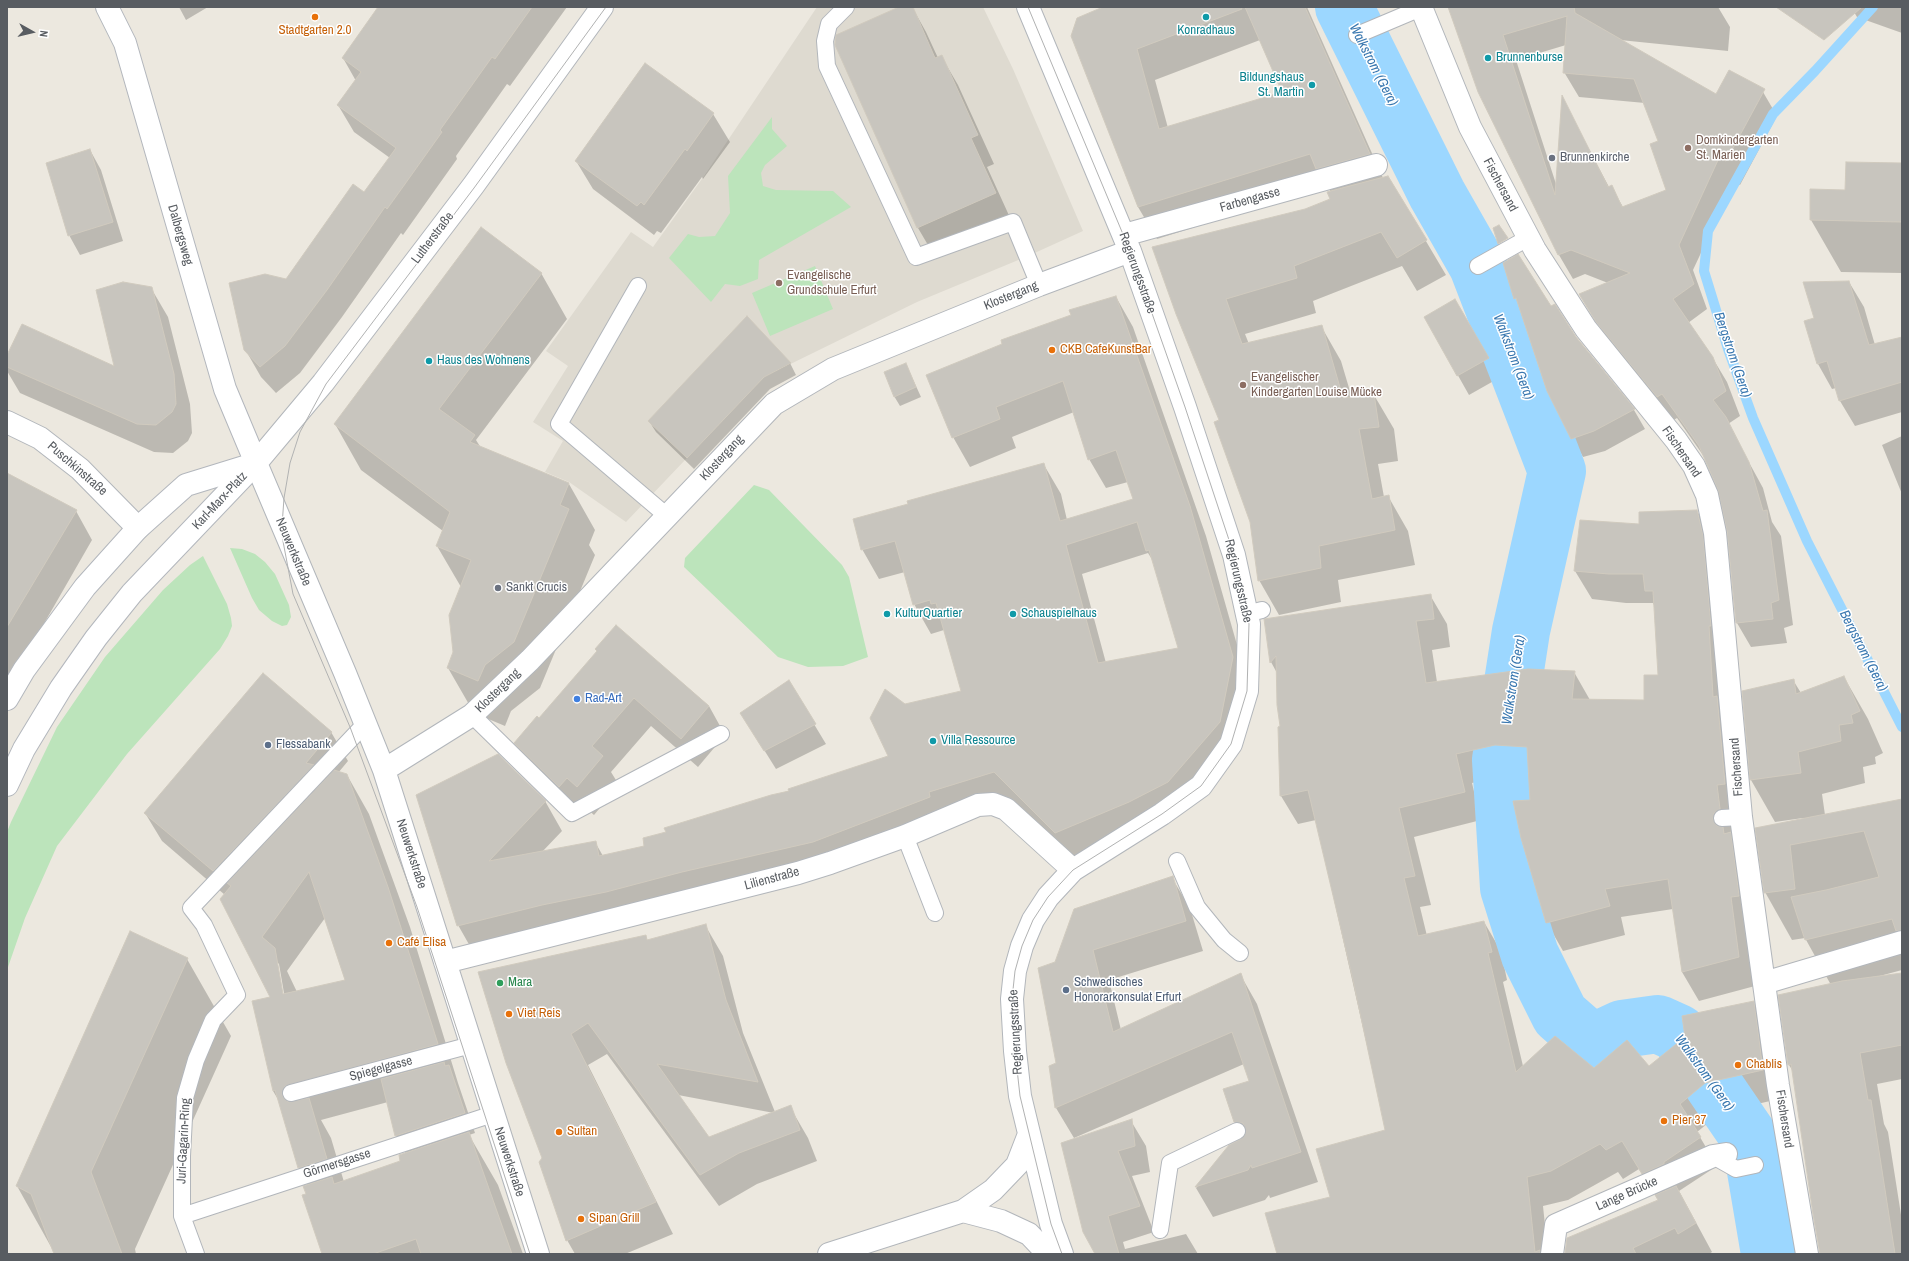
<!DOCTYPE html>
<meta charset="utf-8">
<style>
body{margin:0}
#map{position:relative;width:1909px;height:1261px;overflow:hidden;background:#ece8df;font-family:"Archivo Narrow",sans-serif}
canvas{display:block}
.frame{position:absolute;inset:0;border:8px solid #585c61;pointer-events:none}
.north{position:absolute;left:12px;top:12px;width:40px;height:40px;-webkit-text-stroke:3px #fff;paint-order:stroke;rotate:98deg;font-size:11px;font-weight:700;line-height:16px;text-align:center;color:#585c61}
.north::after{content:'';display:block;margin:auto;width:14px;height:18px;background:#585c61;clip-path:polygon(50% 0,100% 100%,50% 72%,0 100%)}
</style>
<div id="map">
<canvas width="1909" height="1261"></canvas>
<div class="frame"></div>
<div class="north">N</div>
</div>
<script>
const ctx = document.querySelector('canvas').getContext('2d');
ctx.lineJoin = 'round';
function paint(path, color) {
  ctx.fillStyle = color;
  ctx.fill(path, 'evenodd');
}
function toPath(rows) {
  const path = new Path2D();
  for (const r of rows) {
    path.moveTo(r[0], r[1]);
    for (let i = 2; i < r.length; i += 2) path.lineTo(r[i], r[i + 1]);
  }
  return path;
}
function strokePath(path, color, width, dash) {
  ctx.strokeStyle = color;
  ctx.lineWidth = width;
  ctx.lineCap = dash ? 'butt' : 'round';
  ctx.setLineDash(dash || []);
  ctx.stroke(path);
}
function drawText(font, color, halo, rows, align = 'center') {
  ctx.font = font + ' "Archivo Narrow",sans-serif';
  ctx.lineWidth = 3;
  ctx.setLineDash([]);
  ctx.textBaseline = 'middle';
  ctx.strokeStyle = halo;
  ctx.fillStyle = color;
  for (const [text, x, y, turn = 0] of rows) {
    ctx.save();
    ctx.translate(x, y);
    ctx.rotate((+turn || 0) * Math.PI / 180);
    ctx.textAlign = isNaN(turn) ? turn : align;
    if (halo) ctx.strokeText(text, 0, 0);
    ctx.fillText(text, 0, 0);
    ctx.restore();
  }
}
const education = toPath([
 [817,7,983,7,1013,69,1083,231,1028,256,917,302,764,377,626,522,569,482,545,472,563,441,533,422,568,366,546,351,631,232,653,247,704,176]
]);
const green = toPath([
 [772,117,772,129,787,146,765,165,761,173,763,186,776,190,833,191,851,207,759,260,758,279,740,286,725,284,711,302,669,258,688,234,699,237,715,236,730,213,728,176],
 [815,266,833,309,770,336,752,293],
 [754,485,769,490,842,565,849,577,868,657,843,666,808,667,778,657,684,567,685,558],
 [230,548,242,549,255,554,265,562,275,574,289,605,291,617,287,625,282,626,272,621,259,610,252,598],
 [203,556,227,604,231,618,232,626,228,636,220,649,127,754,57,846,25,918,7,970,7,832,11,822,57,727,105,657,163,590,190,565]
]);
const shadow = toPath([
 [179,7,208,7,186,20],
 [379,7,567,7,510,86,507,84,456,156,457,159,403,235,401,233,342,317,300,373,276,393,261,377,245,349,286,280,365,193,390,158,354,132,338,105,356,81,343,58],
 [901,7,912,7,926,32,938,58,941,56,958,85,994,164,987,167,1012,222,935,257,918,228,836,45],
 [1104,7,1307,7,1383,178,1388,177,1446,275,1417,291,1402,266,1313,301,1316,313,1245,334,1249,344,1321,326,1341,361,1352,398,1374,395,1394,429,1398,461,1378,464,1384,497,1388,496,1408,531,1415,565,1338,580,1341,602,1279,615,1259,580,1251,522,1220,421,1177,313,1305,210,1331,200,1331,192,1327,186,1157,239,1138,207,1072,36],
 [1260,40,1284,92,1168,128,1155,80],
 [1450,7,1718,7,1730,27,1728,51,1620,40,1716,95,1763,92,1777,116,1740,185,1734,182,1693,270,1707,309,1688,323,1712,357,1727,382,1740,416,1728,424,1763,488,1772,522,1781,536,1793,625,1784,628,1787,643,1751,647,1737,623,1728,530,1719,490,1705,458,1677,418,1672,421,1612,346,1580,295,1608,283,1585,274,1573,279,1559,255],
 [1566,45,1564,72,1579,97,1645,103,1660,141,1668,191,1623,207,1611,186,1609,187,1562,98,1556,184,1516,60],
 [1851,7,1902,7,1902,33,1857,17],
 [713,114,730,142,703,179,702,177,661,233,657,231,654,235,593,189,576,161],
 [90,150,101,170,123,241,80,255,69,235],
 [1902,164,1902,273,1841,272,1811,220,1811,190,1846,191],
 [1518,256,1551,307,1634,410,1645,429,1605,451,1583,457,1572,438,1521,308,1515,298],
 [541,273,567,319,476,440,481,448,569,484,595,530,589,545,595,555,540,688,511,711,505,726,474,713,448,668,454,652,461,587,437,546,443,531,361,470,335,424],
 [1849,282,1864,307,1875,345,1902,338,1902,412,1855,426,1840,401,1836,388,1832,389,1818,364,1815,319],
 [151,288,168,317,190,404,192,433,188,441,173,453,154,452,20,393,7,371,7,357,115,368],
 [1116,297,1133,327,1206,536,1249,687,1236,752,1185,811,1146,831,1073,862,1012,801,475,955,458,925,418,796,545,801,562,831,542,852,595,842,603,856,645,847,667,832,889,757,904,705,962,692,944,630,931,634,914,604,905,572,879,579,862,549,909,505,1044,465,1061,494,1067,520,1134,500,1128,482,1106,488,1089,459,1074,412,1012,437,1016,448,970,467,953,437,1073,316],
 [1148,553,1153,561,1179,649,1106,663,1082,574],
 [1455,301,1499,378,1469,395,1425,317],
 [790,363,796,375,770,389,694,469,656,432,649,421],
 [906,364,921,397,900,406,894,396],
 [1902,436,1902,494,1882,445],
 [7,474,76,511,92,540,7,688],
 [1697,511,1713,540,1755,986,1699,1001,1682,972,1673,909,1621,917,1625,935,1563,951,1547,923,1531,801,1530,775,1512,773,1472,783,1481,820,1414,837,1431,905,1420,907,1427,936,1484,922,1501,951,1507,980,1503,982,1523,1066,1594,1070,1649,1067,1753,1002,1770,1031,1779,1099,1722,1112,1697,1132,1717,1166,1679,1191,1712,1252,1709,1254,1565,1254,1568,1239,1659,1201,1639,1169,1623,1179,1618,1172,1568,1200,1543,1206,1548,1254,1278,1254,1331,1198,1386,1130,1316,820,1298,824,1281,796,1281,727,1277,673,1271,662,1265,620,1430,595,1447,624,1450,647,1432,650,1437,682,1574,672,1590,700,1645,701,1659,676,1655,607,1653,603,1626,603,1592,599,1575,571,1641,526],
 [616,626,709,706,725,735,698,767,651,726,611,772,619,785,594,815,584,806,576,815,532,772,515,743,539,719,598,652],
 [1844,677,1868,719,1883,753,1875,757,1876,764,1863,767,1865,783,1822,794,1825,815,1902,800,1902,970,1876,977,1902,975,1902,1079,1877,1084,1884,1124,1888,1132,1902,1221,1902,1254,1821,1254,1794,1073,1789,1065,1831,985,1805,938,1792,940,1765,892,1756,828,1804,819,1803,818,1775,822,1751,780,1793,680,1801,693],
 [788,681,826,744,776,769,741,713],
 [331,732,348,761,338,773,347,775,369,814,410,927,458,1083,475,1133,469,1135,498,1185,523,1254,323,1254,307,1195,309,1185,299,1168,279,1101,273,1091,272,998,225,895,162,841,145,813],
 [325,918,346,981,297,992,287,971],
 [276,961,279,964,285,999,283,999],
 [284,1083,295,1102,293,1102,282,1084],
 [388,1102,396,1136,406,1154,401,1162,344,1182,331,1138,321,1120],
 [1172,878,1190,908,1203,951,1109,980,1121,1030,1240,974,1257,1004,1318,1182,1270,1198,1269,1195,1265,1200,1213,1217,1196,1188,1230,1146,1244,1137,1235,1122,1250,1082,1244,1064,1074,1138,1056,1108,1050,1066,1058,1064,1056,963],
 [705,925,723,956,743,1033,775,1112,790,1107,808,1138,817,1161,757,1184,719,1206,607,1054,588,1065,673,1234,625,1254,575,1254,567,1240,543,1158,507,1062,645,936,648,941],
 [678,1095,774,1113,709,1138],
 [187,959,231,1036,135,1249,136,1254,55,1254,17,1186],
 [1131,1121,1146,1146,1150,1172,1132,1176,1154,1232,1123,1242,1125,1249,1186,1234,1198,1254,1097,1254,1063,1143]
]);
const stream = toPath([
 [1873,7,1815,71,1773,114,1708,231,1704,271,1728,349,1753,418,1807,541,1902,727]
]);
const river = toPath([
 [1344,7,1437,194,1478,266,1557,471,1521,631,1501,760,1509,888,1530,955,1560,1015,1592,1043,1622,1029,1658,1024,1678,1033,1747,1134,1755,1165,1770,1254]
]);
const building = toPath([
 [378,7,532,7,495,59,492,57,440,130,442,132,405,184,387,209,385,207,327,290,285,346,260,367,244,350,229,283,265,274,286,279,353,184,364,192,396,148,337,105,361,72,342,58,378,7],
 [899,7,913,7,935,58,942,55,978,135,971,138,996,193,917,228,835,45,836,35,899,7],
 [1103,7,1241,7,1242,9,1137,49,1159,129,1282,92,1245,7,1305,7,1370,154,1316,169,1310,154,1138,207,1071,36,1077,18,1103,7],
 [1448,7,1574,7,1575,13,1716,94,1729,70,1765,89,1726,161,1719,158,1679,245,1694,284,1673,299,1713,357,1726,391,1713,400,1726,417,1749,462,1763,511,1767,510,1779,600,1771,603,1773,619,1736,623,1727,531,1718,490,1699,446,1662,394,1657,397,1596,322,1579,294,1630,273,1571,250,1558,255,1478,92,1448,7],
 [1567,16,1563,73,1634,79,1658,141,1650,144,1666,190,1622,207,1612,185,1608,187,1562,95,1555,195,1503,35,1567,16],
 [1776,7,1862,7,1824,40,1776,7],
 [645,63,714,113,687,151,685,149,644,205,641,202,637,206,575,161,645,63],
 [90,149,113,222,68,236,46,163,90,149],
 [1846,162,1902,163,1902,222,1810,220,1810,189,1845,190,1846,162],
 [1388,176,1427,240,1397,258,1381,232,1294,266,1297,278,1226,299,1242,344,1322,325,1343,398,1374,394,1379,427,1359,429,1372,499,1389,495,1395,530,1319,546,1321,568,1258,581,1250,522,1214,422,1219,420,1176,314,1152,247,1305,209,1330,199,1327,192,1388,176],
 [1499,225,1508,238,1498,244,1493,228,1499,225],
 [481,227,542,273,439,409,475,435,470,442,569,483,560,505,569,509,514,642,485,665,478,681,447,668,453,652,449,615,471,560,436,546,450,512,334,424,481,227],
 [1518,254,1551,306,1555,304,1576,337,1635,409,1594,431,1571,439,1547,391,1516,298,1514,299,1503,263,1518,254],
 [1849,281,1869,345,1902,337,1902,382,1839,401,1827,361,1817,364,1804,321,1814,318,1803,282,1849,281],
 [123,282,152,287,174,374,176,404,172,412,156,425,137,424,7,367,7,355,22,324,114,366,96,290,123,282],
 [1116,296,1190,506,1233,657,1220,722,1168,782,1129,802,1055,833,994,772,929,792,930,797,813,842,682,872,606,892,542,905,457,926,416,795,498,754,546,801,489,861,596,841,599,856,644,846,643,838,666,832,664,828,771,795,789,791,788,789,888,756,870,718,885,689,905,704,961,691,936,603,931,604,930,600,913,605,895,541,861,550,853,519,908,504,907,501,1044,463,1060,521,1133,499,1116,450,1088,460,1063,381,996,407,1000,419,952,438,926,375,1002,344,1001,340,1071,315,1069,310,1116,296],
 [1137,522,1146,551,1149,550,1178,648,1098,663,1066,545,1137,522],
 [1455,299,1489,358,1457,376,1424,317,1455,299],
 [747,316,791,363,764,377,687,458,648,421,747,316],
 [906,363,916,387,894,397,884,372,906,363],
 [7,473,77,510,7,627,7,473],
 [1697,510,1703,535,1711,626,1709,626,1713,697,1717,696,1725,784,1717,785,1720,809,1714,813,1713,819,1717,826,1723,827,1724,834,1731,832,1739,896,1731,897,1739,957,1682,972,1668,879,1605,889,1610,906,1546,923,1521,838,1513,801,1530,800,1527,747,1495,745,1456,754,1465,792,1399,808,1415,876,1404,878,1418,936,1484,921,1492,952,1488,953,1516,1072,1555,1036,1594,1068,1627,1040,1649,1066,1685,1037,1682,1016,1754,1001,1763,1070,1705,1083,1680,1104,1701,1137,1664,1162,1664,1164,1642,1174,1622,1141,1606,1150,1600,1144,1551,1171,1527,1177,1535,1252,1540,1250,1540,1254,1277,1254,1265,1213,1330,1197,1316,1149,1385,1130,1353,980,1308,790,1280,796,1278,727,1280,726,1277,705,1276,656,1270,663,1264,619,1431,594,1434,619,1416,621,1426,683,1528,669,1575,671,1572,699,1644,700,1644,675,1658,675,1653,591,1645,591,1643,574,1609,574,1574,571,1580,520,1639,524,1639,512,1697,510],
 [616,625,709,706,681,739,634,698,592,746,603,756,577,787,567,778,559,787,514,743,537,716,539,718,597,651,595,649,616,625],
 [263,673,332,732,306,763,314,765,213,871,144,813,263,673],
 [1844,676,1860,711,1851,715,1853,723,1839,725,1841,741,1798,752,1801,773,1750,780,1742,691,1794,679,1796,694,1844,676],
 [789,680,816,724,764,751,740,713,789,680],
 [334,770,347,774,388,887,438,1044,285,1086,282,1095,288,1102,309,1098,327,1159,298,1168,275,1090,273,1091,252,1001,270,997,220,899,231,886,227,883,334,770],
 [309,872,345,980,283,994,275,948,262,937,309,872],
 [1902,799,1902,930,1896,931,1892,919,1805,940,1791,897,1826,890,1879,877,1864,831,1790,845,1795,889,1764,893,1755,828,1902,799],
 [1173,876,1186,921,1093,950,1113,1032,1241,973,1301,1152,1252,1168,1251,1165,1248,1170,1195,1187,1229,1145,1241,1139,1246,1132,1243,1123,1234,1122,1223,1089,1249,1081,1232,1032,1055,1108,1049,1066,1056,1063,1038,968,1055,962,1074,909,1173,876],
 [706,924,726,1000,758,1082,657,1064,709,1137,791,1105,800,1130,739,1153,700,1175,588,1023,571,1034,656,1202,566,1241,539,1162,542,1158,506,1063,478,972,646,935,647,940,706,924],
 [130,931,188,958,91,1172,122,1254,54,1254,31,1194,16,1186,130,931],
 [1902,973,1902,1045,1860,1053,1868,1100,1871,1100,1895,1254,1820,1254,1813,1214,1791,1064,1788,1065,1778,995,1842,981,1902,973],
 [444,1062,445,1066,449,1065,465,1113,395,1136,381,1079,444,1062],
 [1132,1119,1135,1146,1118,1151,1140,1206,1108,1216,1119,1254,1095,1254,1083,1232,1061,1143,1132,1119],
 [469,1132,512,1254,421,1254,416,1239,373,1254,322,1254,302,1195,306,1194,303,1186,332,1177,334,1184,400,1161,399,1155,469,1132],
 [1676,1186,1696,1223,1678,1234,1675,1228,1633,1248,1636,1254,1565,1254,1567,1238,1658,1200,1655,1195,1676,1186]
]);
const lane = toPath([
 [846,7,829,24,825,41,827,66,916,257,1013,222,1039,285],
 [1357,35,1421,8],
 [1478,266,1528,238],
 [638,286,559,424,667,516],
 [1246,614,1262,610],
 [472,715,572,813,721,734],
 [1722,818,1741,817],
 [905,836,935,913],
 [1177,861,1197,907,1224,940,1240,953],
 [291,1093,471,1045],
 [1713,1156,1736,1169,1755,1165],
 [182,1216,493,1114],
 [1160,1230,1170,1163,1237,1131],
 [196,1254,182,1216,182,1156,185,1098,196,1060,213,1020,237,995,204,925,191,908,366,723]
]);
const street = toPath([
 [1028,7,1130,251,1185,407,1234,555,1249,624,1247,691,1231,744,1201,786,1162,814,1073,870,1048,897,1033,920,1022,946,1015,971,1012,999,1015,1051,1020,1096,1051,1224,1062,1254],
 [1421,7,1470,127,1535,250,1586,329,1676,440,1694,466,1707,495,1715,533,1741,817,1778,1085,1807,1254],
 [1124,235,1376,165],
 [7,422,40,438,80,469,138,528],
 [384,770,472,715,530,660,774,404,833,369,1039,285,1130,251],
 [445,962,798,873,830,863,905,836,978,805,993,804,1006,809,1073,870],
 [1764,983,1902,942],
 [963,1211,1001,1221,1029,1234,1048,1254],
 [538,1254,384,770,345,673,256,463,323,383,473,186,602,7],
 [829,1254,963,1211,993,1190,1017,1165,1029,1134],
 [1552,1254,1556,1225,1713,1156,1726,1154]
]);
const secondary = toPath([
 [107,7,125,43,225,389,256,463],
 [7,699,24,670,85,587,138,528,186,485,254,464],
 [7,785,24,749,61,688,96,638,132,593,256,463]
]);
const tram = toPath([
 [1028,7,1130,251,1185,407,1234,555,1249,624,1247,691,1231,744,1201,786,1162,814,1073,870,1048,897,1033,920,1022,946,1015,971,1012,999,1015,1051,1020,1096,1051,1224,1062,1254],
 [530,1254,417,907,350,727,293,594,282,536,282,526,284,498,290,463,300,432,326,384,474,188,606,7]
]);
const markers = [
 [315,17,4,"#e8710a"],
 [1206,17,4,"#0f9aa8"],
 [1488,58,4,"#0f9aa8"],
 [1312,85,4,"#0f9aa8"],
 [1688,148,4,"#8d6e63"],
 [1552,158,4,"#6b7280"],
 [779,283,4,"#8d6e63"],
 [1052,350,4,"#e8710a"],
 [429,361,4,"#0f9aa8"],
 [1243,385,4,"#8d6e63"],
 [498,588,4,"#6b7280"],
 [887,614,4,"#0f9aa8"],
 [1013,614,4,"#0f9aa8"],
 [577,699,4,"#3f7fe0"],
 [933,741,4,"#0f9aa8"],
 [268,745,4,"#5c6f8a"],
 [389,943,4,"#e8710a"],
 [500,983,4,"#2e9e5b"],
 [1066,990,4,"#5c6f8a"],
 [509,1014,4,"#e8710a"],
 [1738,1065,4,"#e8710a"],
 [1664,1121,4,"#e8710a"],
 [559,1132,4,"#e8710a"],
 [581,1219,4,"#e8710a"]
];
const foodNames = [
 ["Stadtgarten 2.0",315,31,"center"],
 ["CKB CafeKunstBar",1060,350],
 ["Café Elisa",397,943],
 ["Viet Reis",517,1014],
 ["Chablis",1746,1065],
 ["Pier 37",1672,1121],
 ["Sultan",567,1132],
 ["Sipan Grill",589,1219]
];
const cultureNames = [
 ["Konradhaus",1206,31,"center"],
 ["Brunnenburse",1496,58],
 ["Bildungshaus",1304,78,"right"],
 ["St. Martin",1304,93,"right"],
 ["Haus des Wohnens",437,361],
 ["KulturQuartier",895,614],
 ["Schauspielhaus",1021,614],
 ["Villa Ressource",941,741]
];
const educationNames = [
 ["Domkindergarten",1696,141],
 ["St. Marien",1696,156],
 ["Evangelische",787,276],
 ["Grundschule Erfurt",787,291],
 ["Evangelischer",1251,378],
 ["Kindergarten Louise Mücke",1251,393]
];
const worshipNames = [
 ["Brunnenkirche",1560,158],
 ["Sankt Crucis",506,588]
];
const streetNames = [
 ["Fischersand",1500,185,62],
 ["Farbengasse",1250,200,-16],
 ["Dalbergsweg",180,235,74],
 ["Lutherstraße",433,238,-53],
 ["Regierungsstraße",1137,273,70],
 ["Klostergang",1011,296,-22],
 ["Fischersand",1681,452,56],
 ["Klostergang",722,458,-47],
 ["Puschkinstraße",77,469,41],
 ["Karl-Marx-Platz",220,501,-47],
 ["Neuwerkstraße",293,552,67],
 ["Regierungsstraße",1238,581,77],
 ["Klostergang",498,691,-44],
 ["Fischersand",1737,767,-94],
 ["Neuwerkstraße",411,854,72],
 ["Lilienstraße",772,879,-15],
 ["Regierungsstraße",1016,1032,-93],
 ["Spiegelgasse",381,1069,-15],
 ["Fischersand",1784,1119,81],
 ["Juri-Gagarin-Ring",184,1141,-87],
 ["Neuwerkstraße",509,1162,72],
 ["Görmersgasse",337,1164,-18],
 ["Lange Brücke",1627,1194,-24]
];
const shopNames = [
 ["Rad-Art",585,699]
];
const serviceNames = [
 ["Flessabank",276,745],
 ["Schwedisches",1074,983],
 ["Honorarkonsulat Erfurt",1074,998]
];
const leisureNames = [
 ["Mara",508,983]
];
const waterNames = [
 ["Walkstrom (Gera)",1373,65,63],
 ["Bergstrom (Gera)",1732,355,71],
 ["Walkstrom (Gera)",1513,357,69],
 ["Bergstrom (Gera)",1863,651,63],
 ["Walkstrom (Gera)",1514,680,-81],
 ["Walkstrom (Gera)",1704,1073,54]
];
paint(education, '#dedad0');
paint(green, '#bce4bb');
paint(shadow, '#0003');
strokePath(stream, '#9cd7ff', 10);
strokePath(river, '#9cd7ff', 58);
paint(building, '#c8c5be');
strokePath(building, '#d0cabe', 1);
strokePath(lane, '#b2b6bb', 18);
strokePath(street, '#b2b6bb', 24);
strokePath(secondary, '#b3b7bd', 24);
strokePath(lane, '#fff', 16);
strokePath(street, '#fff', 22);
strokePath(secondary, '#fff', 22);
strokePath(tram, '#b1b2b2', 1);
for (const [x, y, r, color] of markers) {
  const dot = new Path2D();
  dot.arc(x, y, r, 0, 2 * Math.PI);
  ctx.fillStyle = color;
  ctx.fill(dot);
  strokePath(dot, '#fff', 1.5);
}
drawText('13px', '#c56008', '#fff', foodNames, 'left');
drawText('13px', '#0d838f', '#fff', cultureNames, 'left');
drawText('13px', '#785e54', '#fff', educationNames, 'left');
drawText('13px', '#5b616d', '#fff', worshipNames, 'left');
drawText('13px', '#585c61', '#fff', streetNames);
drawText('13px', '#366cbe', '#fff', shopNames, 'left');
drawText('13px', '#4e5e75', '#fff', serviceNames, 'left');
drawText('13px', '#27864d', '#fff', leisureNames, 'left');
drawText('italic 14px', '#3a78b0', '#fff', waterNames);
</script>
